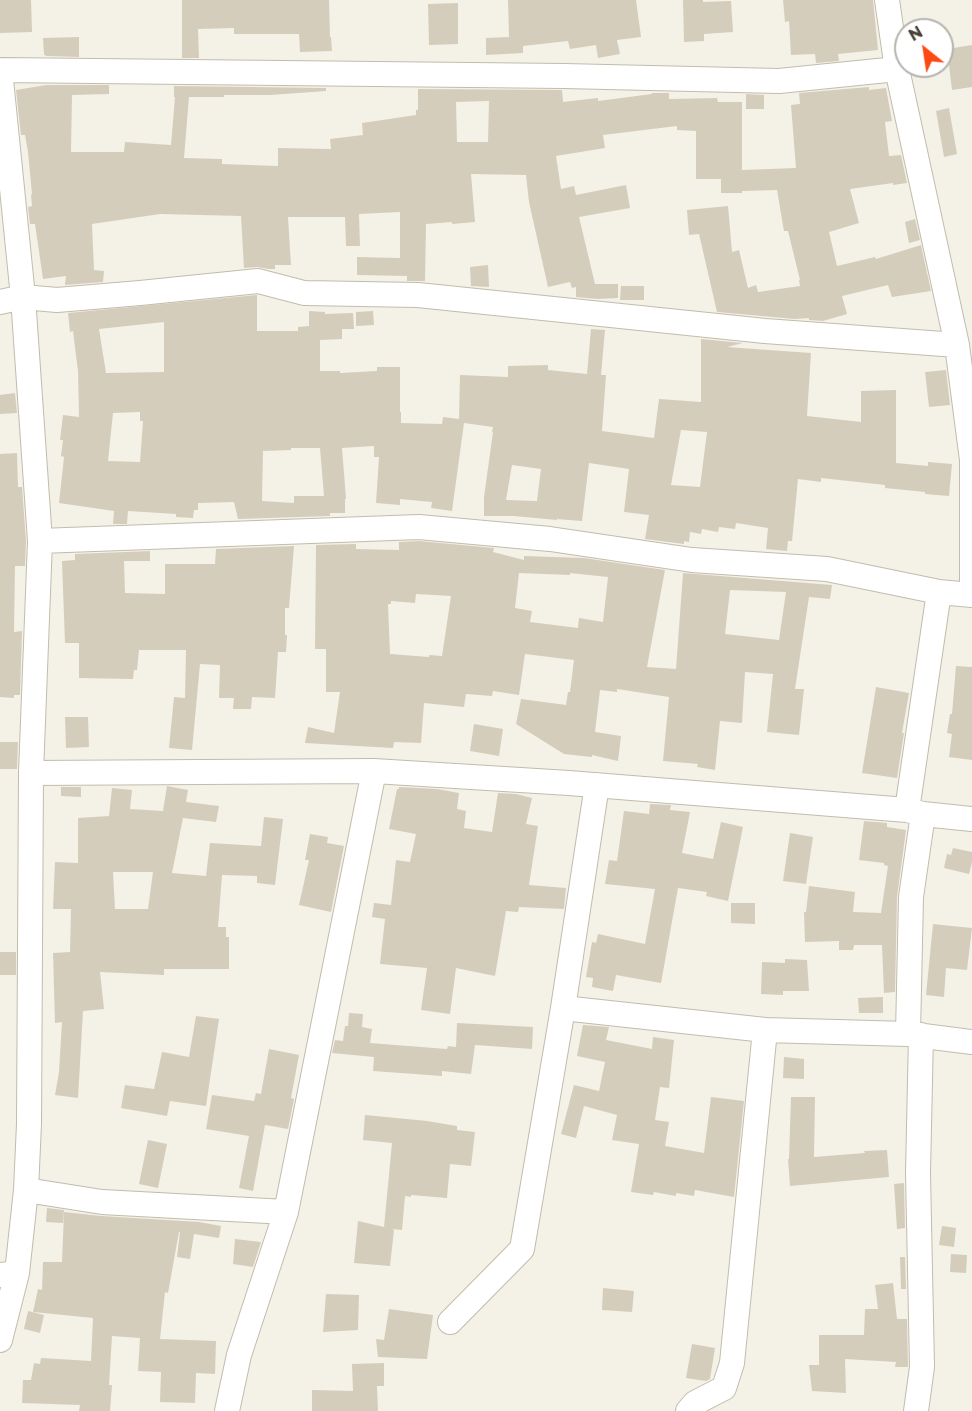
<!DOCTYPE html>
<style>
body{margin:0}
#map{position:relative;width:972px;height:1411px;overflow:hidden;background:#f4f1e7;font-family:Montserrat,sans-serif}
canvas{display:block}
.north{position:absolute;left:894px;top:18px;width:60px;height:60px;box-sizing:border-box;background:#fff;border:2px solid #b5b3af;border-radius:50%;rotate:330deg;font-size:16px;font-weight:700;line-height:24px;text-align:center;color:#474136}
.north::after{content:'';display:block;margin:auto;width:21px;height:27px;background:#fd4914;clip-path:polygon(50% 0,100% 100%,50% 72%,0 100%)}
</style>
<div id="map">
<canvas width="972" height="1411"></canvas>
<div class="north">N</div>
</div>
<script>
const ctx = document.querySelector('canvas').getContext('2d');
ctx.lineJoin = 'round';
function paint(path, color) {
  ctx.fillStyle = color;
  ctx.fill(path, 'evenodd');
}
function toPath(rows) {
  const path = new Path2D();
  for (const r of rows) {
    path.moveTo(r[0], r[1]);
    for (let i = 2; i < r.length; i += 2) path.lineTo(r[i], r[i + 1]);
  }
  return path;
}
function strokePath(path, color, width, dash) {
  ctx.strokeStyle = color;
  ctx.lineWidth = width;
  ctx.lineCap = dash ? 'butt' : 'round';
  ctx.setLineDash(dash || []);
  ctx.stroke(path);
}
const building = toPath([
 [0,0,31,0,32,32,0,33],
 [182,0,329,0,330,37,331,37,332,51,300,52,299,34,234,34,234,28,198,29,199,58,182,58],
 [508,0,636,0,641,37,617,40,620,54,598,58,596,45,570,49,568,41,523,46,523,53,486,55,486,38,509,37],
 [683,0,703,0,703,2,731,1,733,32,704,34,704,41,684,42],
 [783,0,873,0,878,50,838,54,839,61,816,63,815,54,791,55,789,21,785,22],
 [458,3,458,44,429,45,428,4],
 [79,37,79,57,46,56,45,55,44,55,43,38],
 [972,45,972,87,952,90,947,49],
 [46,85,109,85,109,94,72,95,71,152,124,152,125,142,171,145,175,97,174,97,174,86,326,88,326,91,270,95,224,95,224,97,189,97,184,158,222,159,222,164,278,166,278,148,331,149,330,139,363,135,362,123,416,115,416,110,418,110,418,89,562,90,563,102,598,98,598,101,652,94,652,93,669,93,669,99,717,98,718,102,742,102,742,170,796,168,791,105,800,104,799,93,869,87,869,90,886,88,892,121,885,122,889,156,901,155,907,183,893,185,893,183,850,189,859,223,829,232,837,266,875,257,876,259,921,245,931,291,892,297,888,285,842,296,847,314,823,321,809,320,809,318,795,319,717,312,699,234,689,235,687,210,728,206,732,252,739,250,748,288,756,285,758,292,800,286,799,280,800,280,788,231,784,231,777,190,742,191,742,193,721,193,721,179,696,179,696,131,677,130,677,126,603,135,605,148,556,156,561,189,574,186,576,195,626,185,630,208,579,217,595,284,618,284,618,298,598,299,576,297,576,287,572,288,570,282,548,287,529,202,526,175,471,174,475,222,452,224,452,222,426,224,425,281,407,281,407,276,357,275,357,257,400,258,400,212,359,214,360,246,346,246,345,217,288,217,291,265,275,265,275,269,269,269,257,267,244,268,241,216,160,214,92,224,94,270,104,271,103,282,65,285,66,276,43,279,35,224,30,224,28,207,32,206,31,195,32,194,28,152,25,135,21,135,16,90],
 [489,101,488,142,457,142,456,102],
 [746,94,764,95,764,109,746,109],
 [949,108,957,154,944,157,936,111],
 [915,219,920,240,909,243,905,222],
 [488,265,489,287,471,286,470,267],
 [621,286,644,286,644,300,620,300],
 [257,295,257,331,298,331,298,327,309,326,309,311,325,312,325,314,353,313,354,329,342,329,342,339,320,340,320,371,340,371,340,373,377,371,377,367,400,367,400,412,401,412,401,423,442,424,443,417,459,419,460,375,508,377,508,366,548,365,548,370,587,374,591,329,605,330,601,375,606,375,602,431,654,438,659,399,701,402,701,339,743,343,727,347,811,353,807,416,861,422,861,391,896,390,896,463,928,466,928,462,952,464,949,496,925,494,925,492,885,488,885,485,821,478,821,482,798,479,792,541,788,541,787,551,766,549,768,528,736,523,735,529,719,527,718,532,702,529,701,534,690,532,689,542,684,541,684,544,645,539,649,515,624,512,629,469,589,463,582,521,557,519,557,520,514,516,484,516,484,497,493,432,492,432,493,427,464,423,452,511,431,508,432,502,400,499,400,505,376,503,379,457,374,457,374,446,342,448,346,499,345,499,345,513,330,513,330,516,238,519,234,502,198,503,198,510,194,510,193,518,176,517,176,514,128,511,127,524,113,524,114,511,59,503,64,457,61,456,63,440,60,440,63,415,79,417,78,371,73,331,70,332,68,313],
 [164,322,164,372,106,373,99,329],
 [140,412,140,421,143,421,140,462,108,461,113,413],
 [681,430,707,432,700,487,671,485],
 [291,448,320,448,324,496,294,496,294,503,262,501,263,451,291,450],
 [512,465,541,469,537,501,506,500],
 [373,311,374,325,356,326,356,312],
 [946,370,950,405,929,407,925,372],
 [15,393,17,413,0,414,0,395],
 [17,453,18,487,22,487,26,541,25,566,15,566,14,632,22,631,20,695,14,695,14,698,0,697,0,454],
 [419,541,494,548,493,552,524,560,524,556,584,558,665,570,647,667,676,669,683,573,832,585,830,599,809,597,795,689,804,689,799,735,767,732,773,674,745,672,742,723,720,721,715,770,697,767,698,764,663,761,669,697,617,689,617,692,600,690,595,732,621,736,618,761,592,755,592,757,564,754,516,724,521,699,566,705,568,692,570,692,574,660,525,654,519,695,493,691,492,696,466,694,464,707,424,703,421,743,394,742,393,748,305,743,308,727,334,733,340,692,326,692,326,649,315,649,316,545,356,544,356,549,399,550,399,542],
 [519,573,570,575,570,573,608,577,603,622,579,618,578,628,530,622,532,611,515,608],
 [730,590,786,592,779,640,725,634],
 [416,594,451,596,442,656,429,655,429,657,390,654,388,604,391,604,391,601,415,603],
 [294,546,289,608,285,608,285,635,287,635,286,652,278,652,275,698,252,697,251,709,233,709,234,698,219,698,220,665,200,664,192,750,169,748,174,697,185,698,186,650,139,650,137,670,134,670,133,679,79,678,79,643,65,643,62,561,75,560,75,554,150,551,150,561,124,561,125,593,165,594,165,564,215,564,216,549],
 [956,666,972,667,972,760,949,757,952,734,947,733,950,714,952,714],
 [876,687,909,693,902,733,904,733,897,778,862,773],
 [65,717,88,717,89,747,66,748],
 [474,724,503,729,499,756,470,751],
 [0,742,18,742,17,769,0,769],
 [167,786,188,790,186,802,219,806,216,822,183,818,172,873,206,876,210,843,261,846,264,817,283,819,275,885,257,883,257,876,222,875,218,927,226,927,226,937,229,937,229,969,164,969,164,975,100,972,104,1009,83,1011,78,1098,55,1095,59,1072,62,1022,55,1023,53,953,70,952,71,909,53,909,55,862,78,863,78,818,109,816,112,788,132,790,130,809,163,811],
 [113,872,153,872,148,909,115,909],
 [61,787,81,787,81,797,61,796],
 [399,787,437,789,459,793,457,809,466,811,464,828,492,832,498,793,516,794,532,798,526,824,538,826,529,885,566,888,564,909,519,907,518,912,506,911,495,976,456,968,450,1014,421,1010,427,968,380,964,385,919,372,917,374,903,391,905,396,860,410,862,416,834,389,829,397,789,399,789],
 [650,804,671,805,670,810,690,812,682,853,713,859,721,822,743,827,728,901,706,896,707,892,678,888,661,983,616,975,613,991,592,987,593,978,586,977,592,942,596,943,598,934,645,944,655,889,605,884,609,860,617,861,624,811,649,814],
 [864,821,887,823,887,827,906,830,897,897,895,992,884,993,882,945,854,945,853,950,839,950,839,941,805,942,804,912,806,912,809,886,855,892,853,912,881,913,888,866,884,865,884,863,859,860],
 [790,833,813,837,806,884,783,881],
 [310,834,328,837,327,843,344,846,331,912,299,905,309,860,305,860],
 [953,848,972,852,972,862,969,874,944,868,947,854,951,855],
 [731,903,755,903,755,924,731,923],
 [933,924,972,928,967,970,946,968,944,997,926,995],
 [0,952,16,952,16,975,0,975],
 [785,959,807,960,809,991,783,991,783,995,761,994,762,962,785,963],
 [883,997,883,1013,859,1013,858,998],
 [349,1013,363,1014,362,1027,372,1029,370,1043,447,1049,448,1046,456,1047,457,1023,533,1027,532,1049,475,1045,471,1074,442,1071,442,1076,373,1071,374,1057,332,1053,335,1040,343,1041,345,1026,348,1026],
 [196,1016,219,1019,206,1106,170,1101,167,1116,121,1108,125,1085,154,1089,162,1052,189,1057],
 [583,1025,609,1027,606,1040,652,1049,653,1037,674,1040,669,1088,660,1087,655,1120,669,1122,665,1146,704,1153,711,1097,744,1101,734,1197,695,1190,694,1196,676,1193,676,1196,654,1192,653,1195,631,1192,639,1144,612,1140,617,1115,584,1106,576,1138,561,1134,574,1085,599,1091,605,1062,577,1056],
 [269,1049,299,1055,291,1098,294,1099,288,1129,265,1125,253,1191,239,1188,249,1136,206,1129,212,1095,254,1101,256,1093,261,1094],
 [784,1057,804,1059,804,1079,783,1078],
 [791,1097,815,1097,814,1157,865,1153,864,1151,887,1150,889,1177,790,1186,788,1159,789,1159],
 [365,1115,427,1121,457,1126,457,1130,475,1132,471,1166,450,1164,447,1198,411,1195,411,1197,405,1196,402,1230,392,1229,394,1230,390,1266,354,1263,358,1221,384,1227,392,1143,363,1140],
 [148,1140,167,1144,158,1188,139,1184],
 [904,1183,905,1228,897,1229,894,1184],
 [47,1208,64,1210,63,1223,46,1222],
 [64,1212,101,1216,199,1222,221,1226,219,1238,194,1234,190,1259,177,1257,180,1232,179,1232,168,1293,165,1292,160,1339,216,1341,215,1374,196,1373,195,1403,160,1402,161,1372,138,1371,140,1338,112,1336,109,1385,112,1385,110,1411,79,1411,80,1405,22,1403,23,1380,31,1380,34,1363,40,1364,41,1358,91,1361,93,1318,33,1312,38,1289,42,1290,43,1262,62,1262],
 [942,1226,956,1228,954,1247,939,1245],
 [235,1239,261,1242,253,1267,233,1264],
 [951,1254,967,1255,966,1273,950,1272],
 [900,1257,905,1257,906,1289,901,1289],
 [893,1283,897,1319,907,1319,908,1367,895,1367,896,1362,845,1359,846,1393,812,1391,809,1365,819,1365,819,1335,864,1335,865,1309,878,1309,875,1285],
 [603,1288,634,1291,632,1312,602,1310],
 [326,1294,359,1295,358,1330,323,1332],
 [389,1309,433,1315,427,1359,378,1357,376,1339,384,1340],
 [28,1311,44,1315,40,1333,24,1329],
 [692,1344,715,1348,710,1379,706,1381,686,1378],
 [384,1363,384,1386,377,1386,378,1411,312,1411,312,1390,353,1391,352,1364]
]);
const minor = toPath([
 [887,0,897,69,957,345,972,460,972,595],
 [0,70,564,76,779,81,897,69],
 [0,302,23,297,57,300,140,293,258,281,304,293,418,295,765,331,957,345],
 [40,541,419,527,550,539,692,560,827,569,939,592,972,595],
 [31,773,374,771,569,783,907,810,923,814,972,819],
 [907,810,939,592],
 [923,814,911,897,908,1034,972,1042],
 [563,1008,765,1030],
 [26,1190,102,1202,286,1212],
 [0,1275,17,1273,26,1190,29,1124,31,773,40,541,23,297,0,70],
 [450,1322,522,1249,563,1008,597,785],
 [0,1340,17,1273],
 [227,1411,239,1355,286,1212,374,771],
 [688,1411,695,1403,724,1388,732,1363,765,1030,908,1034],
 [916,1411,922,1367,918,1173,921,1035]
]);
paint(building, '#d5cdbc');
strokePath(minor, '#c2bcac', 26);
strokePath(minor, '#fff', 24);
</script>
